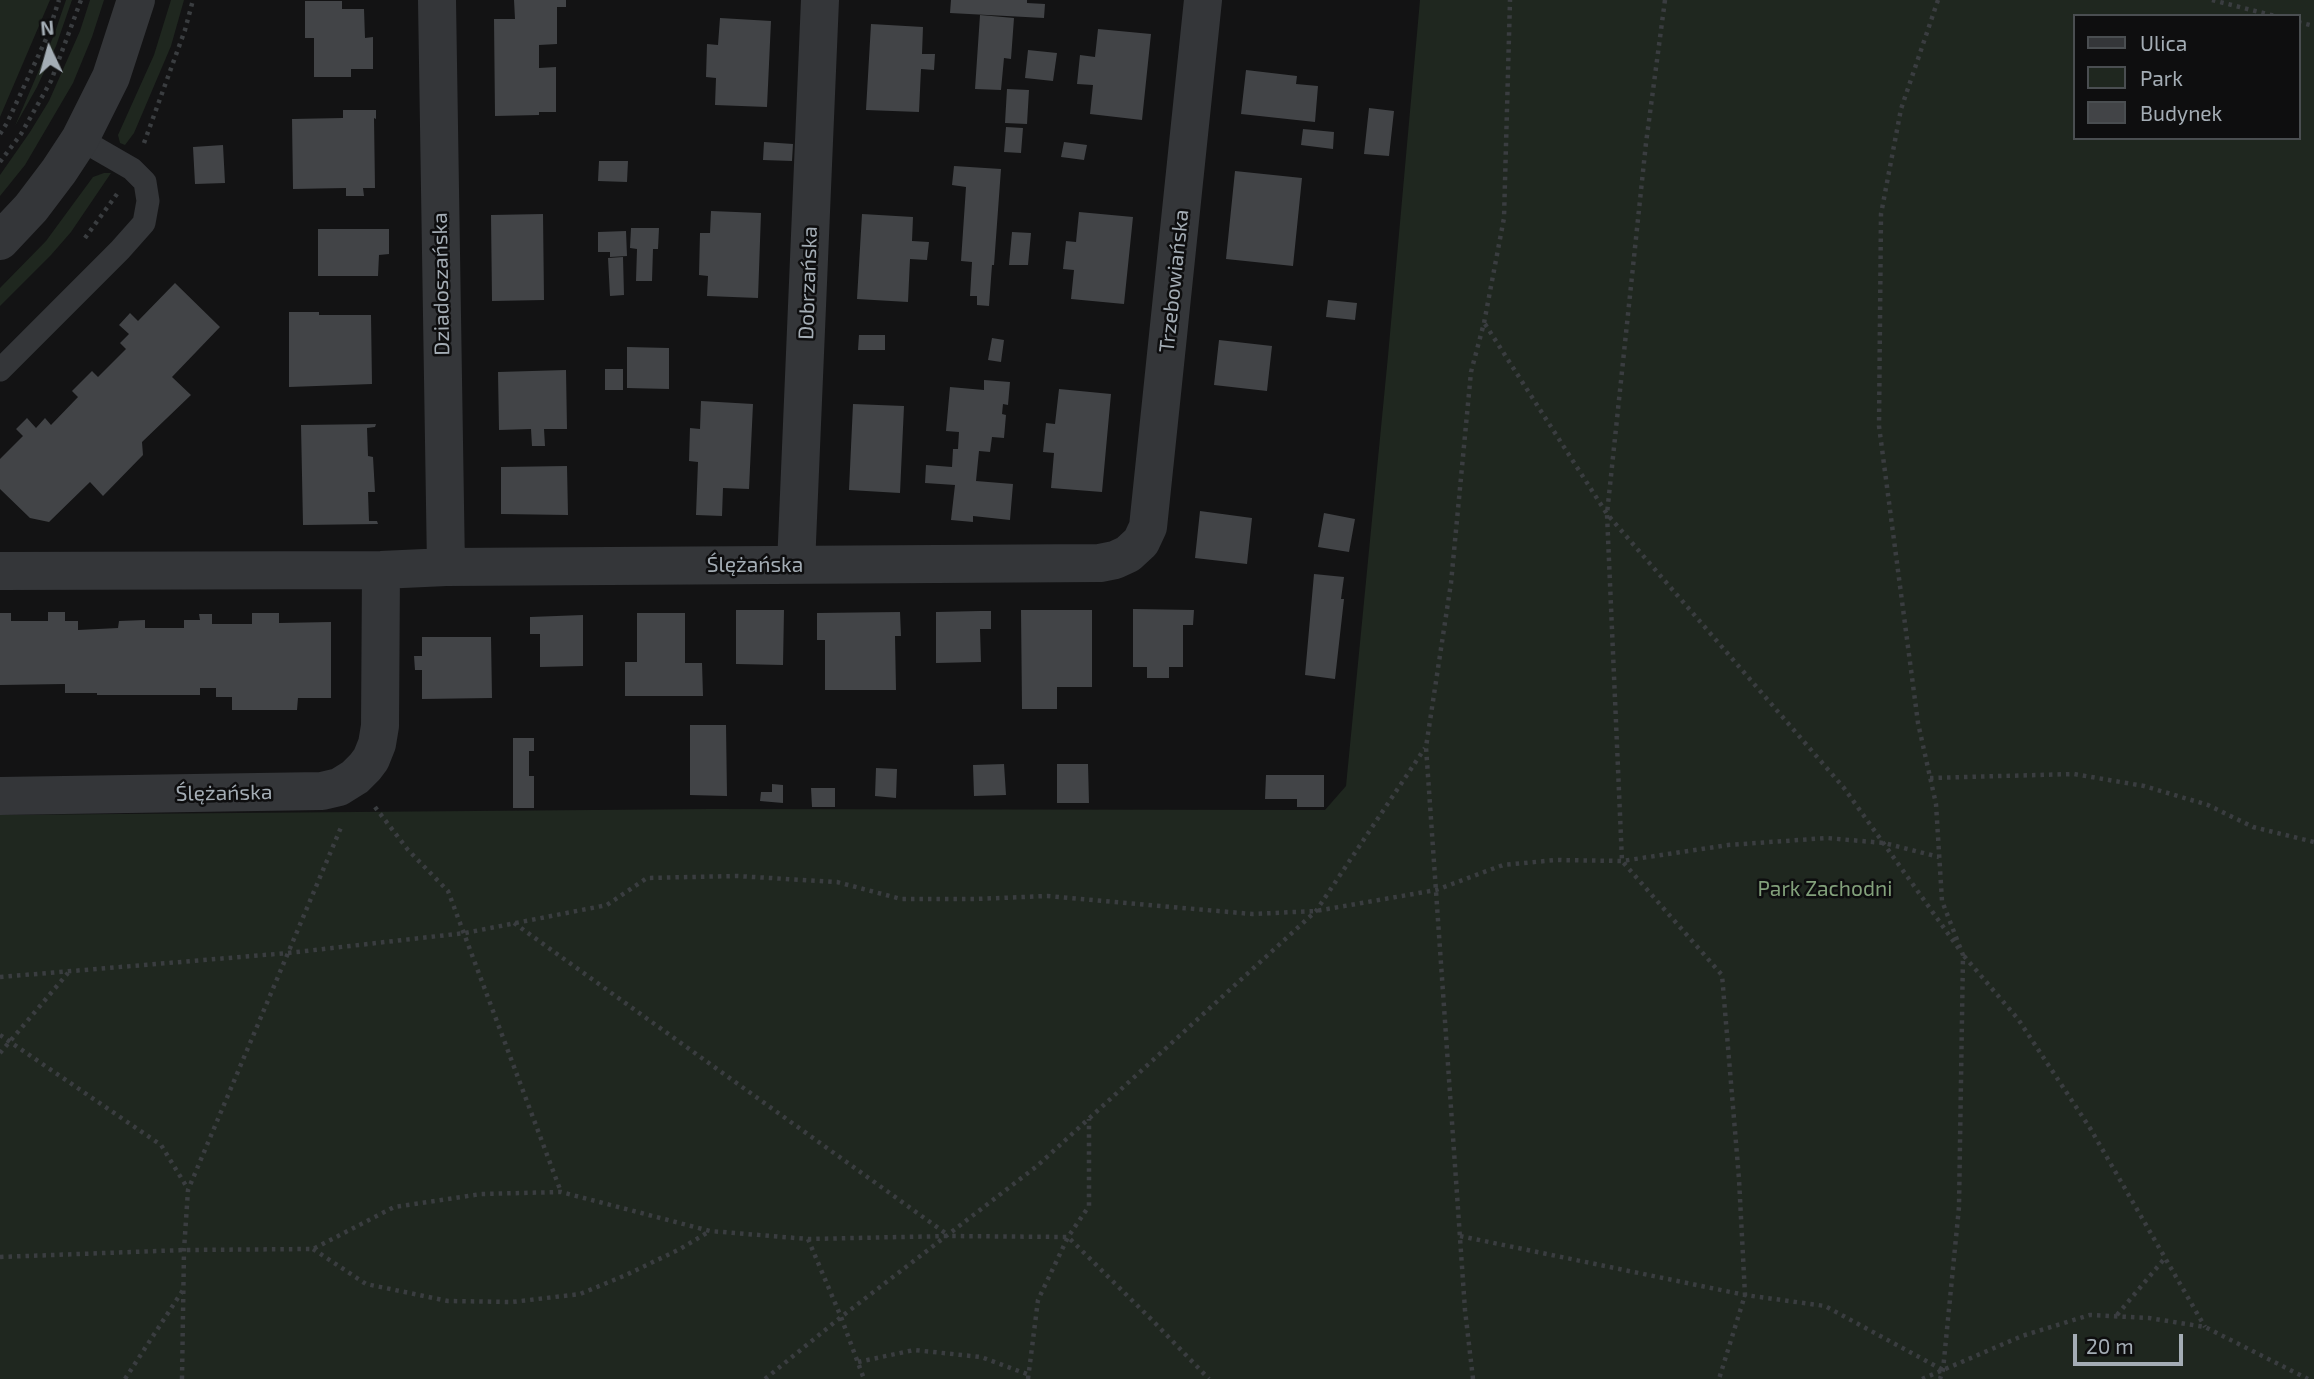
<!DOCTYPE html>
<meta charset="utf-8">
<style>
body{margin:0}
#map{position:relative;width:2314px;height:1379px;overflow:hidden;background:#131314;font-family:"Exo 2",sans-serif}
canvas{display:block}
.legend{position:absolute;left:2073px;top:14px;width:228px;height:126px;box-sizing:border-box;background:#0e0e0f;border:2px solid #4a4e51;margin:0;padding:9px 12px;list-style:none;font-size:21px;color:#a4adb5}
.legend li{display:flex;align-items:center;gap:14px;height:35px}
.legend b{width:35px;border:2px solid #4a4e51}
.north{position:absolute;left:14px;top:14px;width:70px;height:70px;-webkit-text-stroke:5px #0e0e0f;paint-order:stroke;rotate:355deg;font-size:19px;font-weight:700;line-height:28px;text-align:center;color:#a4adb5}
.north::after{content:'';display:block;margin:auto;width:24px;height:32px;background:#a4adb5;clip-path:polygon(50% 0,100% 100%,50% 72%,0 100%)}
.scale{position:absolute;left:2073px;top:1334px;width:110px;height:32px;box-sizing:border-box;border:4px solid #a4adb5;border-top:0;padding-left:9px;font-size:21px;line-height:24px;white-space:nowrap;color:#a4adb5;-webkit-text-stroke:5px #0e0e0f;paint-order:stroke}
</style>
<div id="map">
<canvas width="2314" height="1379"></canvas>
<ul class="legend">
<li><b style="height:9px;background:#343639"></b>Ulica</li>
<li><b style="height:19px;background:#1f271f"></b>Park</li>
<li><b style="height:19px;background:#424447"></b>Budynek</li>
</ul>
<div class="north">N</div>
<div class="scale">20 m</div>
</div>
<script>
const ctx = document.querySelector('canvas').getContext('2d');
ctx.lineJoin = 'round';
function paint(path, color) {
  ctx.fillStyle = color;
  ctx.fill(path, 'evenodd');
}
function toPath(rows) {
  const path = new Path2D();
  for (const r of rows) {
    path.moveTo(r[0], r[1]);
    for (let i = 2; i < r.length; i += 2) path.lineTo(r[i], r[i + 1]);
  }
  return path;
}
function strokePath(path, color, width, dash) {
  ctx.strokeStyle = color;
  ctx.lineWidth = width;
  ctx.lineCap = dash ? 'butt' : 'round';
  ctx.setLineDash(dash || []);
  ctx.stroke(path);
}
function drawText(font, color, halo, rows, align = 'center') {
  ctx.font = font + ' "Exo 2",sans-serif';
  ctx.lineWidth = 5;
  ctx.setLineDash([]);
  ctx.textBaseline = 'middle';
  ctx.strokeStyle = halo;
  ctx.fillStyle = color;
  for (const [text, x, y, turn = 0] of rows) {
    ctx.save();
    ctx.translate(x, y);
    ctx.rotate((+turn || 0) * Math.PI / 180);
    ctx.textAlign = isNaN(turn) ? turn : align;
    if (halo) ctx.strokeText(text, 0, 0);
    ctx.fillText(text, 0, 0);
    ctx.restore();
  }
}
const green = toPath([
 [0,0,50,0,0,117],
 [66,0,72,0,56,46,37,87,15,126,54,35],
 [90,0,104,0,92,37,73,83,25,165,0,196,0,175,30,132,49,101,80,31],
 [171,0,184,0,171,46,134,133,125,145,120,143,118,135,154,55],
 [1420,0,2314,0,2314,1379,0,1379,0,815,710,809,1325,810,1346,786,1388,356],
 [2074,16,2298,16,2298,138,2074,138],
 [104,173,111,173,71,232,51,255,0,306,0,288,46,241,93,177]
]);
const building = toPath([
 [514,0,566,0,566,7,557,7,557,44,539,45,539,68,556,67,556,112,539,112,539,115,495,116,494,19,515,19],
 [951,0,1027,0,1027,3,1045,4,1044,18,950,13],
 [305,1,342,1,342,9,364,9,365,38,373,37,373,69,351,69,351,77,314,77,314,38,305,38],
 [980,15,1014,18,1011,59,1004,58,1001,90,975,89],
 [720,18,771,21,767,107,715,105,716,78,706,77,707,44,718,45],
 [871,24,923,27,922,54,935,54,934,70,921,69,919,112,866,110],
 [1098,29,1151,34,1142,120,1090,114,1093,85,1077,84,1080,55,1095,57],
 [1028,50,1057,53,1053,81,1025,78],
 [1246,70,1297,76,1296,84,1318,86,1315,122,1241,114],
 [1007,89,1029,90,1027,124,1005,123],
 [1369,108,1394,111,1389,156,1364,154],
 [343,110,376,110,376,119,374,118,375,188,363,188,364,196,346,196,346,188,293,189,292,119,343,118],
 [1006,127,1023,128,1021,153,1004,152],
 [1303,129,1334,132,1333,149,1301,145],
 [764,142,793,144,792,161,763,160],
 [1064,142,1087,145,1084,160,1061,157],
 [223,145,225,183,195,184,193,147],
 [599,161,628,161,627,182,598,181],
 [954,166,1001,169,994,265,992,265,989,306,977,305,977,296,970,296,972,262,961,261,966,187,952,185],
 [1235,171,1302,178,1293,266,1226,259],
 [711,211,761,213,758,298,707,296,708,276,699,275,700,233,710,233],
 [1079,212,1133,217,1124,304,1071,299,1074,270,1063,269,1066,241,1076,242],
 [543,214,544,300,492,301,491,215],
 [862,214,913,217,912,241,929,242,927,260,910,259,908,302,857,299],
 [631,228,659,228,658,249,653,249,652,281,636,281,637,249,630,248],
 [318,229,389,229,389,254,379,255,378,276,318,276],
 [626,231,627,256,610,257,610,252,598,252,598,232],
 [1012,232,1031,233,1028,265,1009,265],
 [623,257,624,295,610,296,608,258],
 [175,283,220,327,172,377,191,395,142,442,143,455,103,496,90,482,49,522,30,518,0,489,0,459,23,436,16,429,27,418,36,428,45,418,51,425,78,397,72,391,92,371,98,377,126,349,120,343,129,334,119,325,130,313,138,321],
 [1328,300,1357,303,1355,320,1326,317],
 [289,312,319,312,319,315,371,315,372,384,289,387],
 [859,335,885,335,885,350,858,350],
 [992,338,1004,340,1001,362,988,360],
 [1219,340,1272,346,1267,391,1214,385],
 [627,347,669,348,669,389,627,388],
 [605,369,623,369,623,390,605,390],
 [566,370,567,429,544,429,545,446,532,446,531,429,499,430,498,372],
 [984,380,1010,382,1008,405,1003,404,1002,414,1006,415,1004,438,992,437,990,452,979,451,976,481,1013,484,1010,520,973,516,973,522,951,520,955,485,925,483,926,465,952,467,953,449,958,449,959,432,946,431,950,387,984,390],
 [1059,389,1111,394,1102,492,1051,488,1054,453,1043,452,1046,423,1055,424],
 [701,401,753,404,749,489,723,488,722,516,696,515,698,462,689,461,690,428,700,429],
 [853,404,904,406,900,493,849,490],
 [376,424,375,427,367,428,368,456,373,457,375,492,368,492,369,521,377,521,378,524,303,525,301,425],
 [567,466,568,515,501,514,501,467],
 [1200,511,1252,518,1247,564,1195,558],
 [1324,513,1355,519,1349,552,1318,547],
 [1314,574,1344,577,1341,599,1344,599,1335,679,1305,675],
 [1133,609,1194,610,1193,625,1183,625,1183,667,1169,667,1169,678,1147,678,1147,667,1133,667],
 [736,610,784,610,783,665,736,664],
 [1021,610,1092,610,1092,687,1057,687,1057,709,1022,709],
 [980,611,991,611,991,629,980,629,981,662,936,663,936,612],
 [48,612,65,612,65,621,78,621,78,630,118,628,119,621,145,620,145,628,184,628,184,620,200,620,199,614,212,614,212,624,252,624,252,613,279,613,279,623,331,622,331,698,298,698,297,710,232,710,232,697,216,697,216,688,200,688,200,695,97,695,97,693,65,693,65,684,0,685,0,613,11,613,11,621,48,621],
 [900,612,901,636,895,636,896,690,825,690,825,640,817,640,817,613],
 [637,613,685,613,685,663,702,663,703,696,625,696,625,662,637,662],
 [583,615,583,666,540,667,540,634,530,634,530,617],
 [422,637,491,637,492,698,422,699,422,670,415,670,414,656,422,656],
 [690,725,726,725,727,796,690,795],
 [513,738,534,738,534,751,529,751,529,776,534,776,534,808,513,808],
 [1004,764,1006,795,974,796,973,765],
 [1057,764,1088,764,1089,803,1057,803],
 [876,768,897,769,896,798,875,796],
 [1266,775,1324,775,1324,807,1297,807,1297,799,1265,799],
 [772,784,783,785,783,803,760,801,761,792,772,792],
 [811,788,835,788,835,807,812,807]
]);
const path = toPath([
 [1665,0,1646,143,1607,514,1622,861,1722,975,1739,1179,1745,1295,1719,1379],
 [1938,0,1901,109,1881,214,1879,426,1918,723,1936,804,1942,901,1963,955,1959,1207,1943,1370,1940,1379],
 [2212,0,2275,16],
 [2298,22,2314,26],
 [0,134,7,123,47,37,59,0],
 [144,143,185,30,193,0],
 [0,162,21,134,51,81,81,0],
 [85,238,117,194],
 [1485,324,1607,514,1844,788,1959,949],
 [1930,778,2074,774,2144,786,2208,805,2253,827,2314,842],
 [375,807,408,850,448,891,561,1192],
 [514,923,948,1235],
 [1964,956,2018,1019,2090,1128,2205,1327],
 [0,977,288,953,465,933,607,905,647,878,737,876,837,882,901,899,975,899,1047,896,1252,914,1316,911,1436,890,1503,865,1556,860,1622,861,1728,845,1827,838,1884,843,1939,857],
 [0,1035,161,1145,188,1189],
 [0,1053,68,973],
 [1460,1236,1745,1295,1825,1306,1943,1370],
 [808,1239,841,1317,864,1379],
 [313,1249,366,1284,448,1301,512,1302,580,1294,626,1275,680,1249,710,1231],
 [0,1257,184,1250,313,1249,394,1207,481,1194,561,1192,710,1231,808,1239,948,1236,1068,1237,1155,1323,1209,1379],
 [2117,1315,2165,1258],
 [858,1362,914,1350,981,1357,1027,1374],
 [125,1379,183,1290],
 [182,1379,184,1250,188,1190,342,825],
 [765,1379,841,1317,1037,1166,1316,911,1425,748],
 [1028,1379,1038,1300,1068,1237,1089,1206,1089,1119],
 [1473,1379,1465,1310,1426,747,1451,583,1471,372,1484,323,1504,218,1510,0],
 [1922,1379,2022,1336,2090,1315,2149,1318,2205,1327,2308,1379]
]);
const service = toPath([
 [0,370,120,250,144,223,148,201,145,182,132,169,80,139]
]);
const minor = toPath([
 [437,0,446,567],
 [0,241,31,208,59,171,80,139,111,77,136,0],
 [796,565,820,0],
 [0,571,381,570,446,567,1100,563,1115,560,1128,554,1141,542,1148,527,1203,0],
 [0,796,322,791,339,787,355,777,365,767,371,759,377,744,380,726,381,570]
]);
const streetNames = [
 ["Trzebowiańska",1174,281,-84],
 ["Dobrzańska",808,283,-88],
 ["Dziadoszańska",441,284,-91],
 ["Ślężańska",755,565],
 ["Ślężańska",224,793,-1]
];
const parkNames = [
 ["Park Zachodni",1825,889]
];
paint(green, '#1f271f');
paint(building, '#424447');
strokePath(path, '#3a3d40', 4.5, [3.5, 5]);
strokePath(service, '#343639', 23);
strokePath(minor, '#343639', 38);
drawText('21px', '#a4adb5', '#0e0e0f', streetNames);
drawText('21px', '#82a07b', '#0e0e0f', parkNames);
</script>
